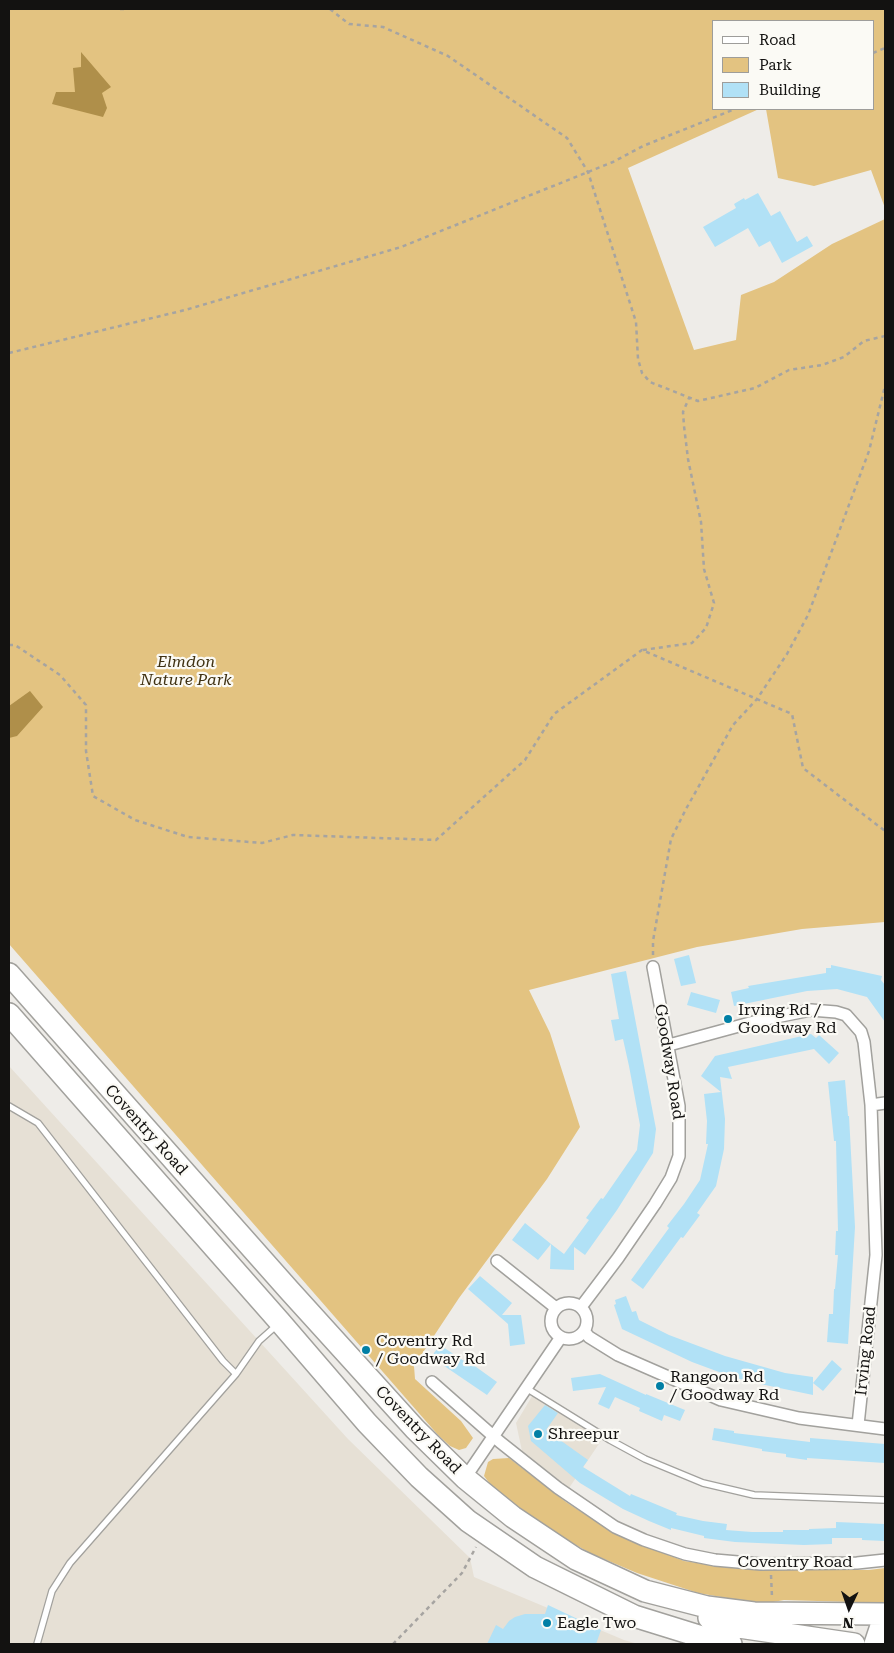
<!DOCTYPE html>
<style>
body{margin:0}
#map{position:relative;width:894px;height:1653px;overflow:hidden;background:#eeece8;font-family:"Roboto Serif",serif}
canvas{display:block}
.frame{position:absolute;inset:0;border:10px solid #131211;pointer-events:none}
.legend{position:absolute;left:712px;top:20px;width:162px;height:90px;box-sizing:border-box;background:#fbfaf5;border:1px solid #9e9d9a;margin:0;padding:6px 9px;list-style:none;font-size:15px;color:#131211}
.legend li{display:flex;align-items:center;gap:10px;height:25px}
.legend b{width:25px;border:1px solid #9e9d9a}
.north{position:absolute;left:824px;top:1583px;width:50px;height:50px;-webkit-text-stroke:4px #fbfaf5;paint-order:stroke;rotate:183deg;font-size:14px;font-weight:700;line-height:20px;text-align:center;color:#131211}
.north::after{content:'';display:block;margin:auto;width:18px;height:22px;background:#131211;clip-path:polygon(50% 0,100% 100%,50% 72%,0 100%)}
</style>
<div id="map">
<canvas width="894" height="1653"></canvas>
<div class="frame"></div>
<ul class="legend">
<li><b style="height:6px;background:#fff"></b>Road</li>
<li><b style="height:14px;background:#e3c381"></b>Park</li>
<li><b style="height:14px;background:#b1e1f6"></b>Building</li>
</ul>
<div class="north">N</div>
</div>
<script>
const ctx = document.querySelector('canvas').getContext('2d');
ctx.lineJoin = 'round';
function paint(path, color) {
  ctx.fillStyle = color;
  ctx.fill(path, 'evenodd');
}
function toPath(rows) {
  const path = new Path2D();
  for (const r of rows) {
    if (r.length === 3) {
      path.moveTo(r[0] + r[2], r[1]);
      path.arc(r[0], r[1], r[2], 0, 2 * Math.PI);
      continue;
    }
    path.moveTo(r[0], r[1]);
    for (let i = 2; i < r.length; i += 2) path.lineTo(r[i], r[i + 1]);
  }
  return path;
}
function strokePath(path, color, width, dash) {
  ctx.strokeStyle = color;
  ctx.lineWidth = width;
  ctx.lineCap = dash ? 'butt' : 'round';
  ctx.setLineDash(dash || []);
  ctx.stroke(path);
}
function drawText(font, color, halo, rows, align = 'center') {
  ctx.font = font + ' "Roboto Serif",serif';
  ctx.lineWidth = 4.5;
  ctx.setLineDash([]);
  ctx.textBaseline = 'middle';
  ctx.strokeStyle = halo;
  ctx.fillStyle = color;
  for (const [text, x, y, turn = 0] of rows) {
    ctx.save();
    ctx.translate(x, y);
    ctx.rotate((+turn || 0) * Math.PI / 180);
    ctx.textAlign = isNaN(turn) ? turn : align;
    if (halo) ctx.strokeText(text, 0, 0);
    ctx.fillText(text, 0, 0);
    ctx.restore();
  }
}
const built = toPath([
 [9,1066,348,1439,470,1558,474,1577,624,1640,638,1644,9,1644],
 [534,1393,605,1435,569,1488,522,1451,516,1423]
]);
const green = toPath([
 [9,9,885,9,885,208,871,170,814,186,778,178,766,109,873,109,873,21,713,21,713,109,759,109,628,168,694,350,736,340,741,295,774,282,832,244,885,219,885,922,802,929,697,947,529,990,550,1033,580,1127,547,1179,459,1298,414,1366,415,1379,461,1421,473,1438,466,1448,459,1450,450,1446,438,1435,9,944],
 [509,1458,566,1502,603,1526,635,1542,684,1561,731,1568,778,1570,869,1570,885,1568,885,1603,784,1600,762,1604,698,1593,637,1573,590,1553,557,1534,523,1512,490,1484,484,1476,488,1462,493,1459]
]);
const water = toPath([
 [81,52,111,87,102,93,107,108,103,117,52,104,56,92,75,92,73,68,81,67],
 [30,691,43,707,17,736,9,738,9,706]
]);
const building = toPath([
 [758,193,771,216,780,211,797,242,807,236,813,246,782,263,770,241,759,247,748,228,715,247,703,227,736,208,734,204,744,198,745,200],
 [689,955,696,983,681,986,674,959],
 [831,965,882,976,881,980,885,985,885,1022,867,997,837,989,807,991,734,1006,731,992,749,988,748,986,826,973,826,968,831,968],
 [626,971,656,1129,653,1153,617,1210,585,1255,574,1247,574,1270,550,1269,551,1244,564,1254,589,1220,586,1218,601,1198,603,1199,637,1150,640,1125,629,1066,623,1039,615,1041,611,1020,619,1019,611,974],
 [691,992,720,1000,716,1013,687,1005],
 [811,1034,816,1038,819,1035,839,1053,829,1064,814,1049,728,1067,732,1079,720,1077,725,1119,724,1149,716,1186,697,1213,700,1215,683,1238,681,1237,643,1289,631,1280,669,1228,667,1226,684,1204,700,1180,708,1144,706,1144,707,1121,704,1094,721,1092,701,1076,715,1056],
 [845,1080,848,1116,849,1116,855,1227,848,1344,827,1342,829,1314,833,1314,834,1289,835,1289,838,1255,835,1255,836,1231,838,1231,836,1141,834,1141,828,1082],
 [525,1223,551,1244,538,1260,512,1240],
 [480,1276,512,1303,502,1315,521,1315,525,1344,510,1346,508,1324,468,1289],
 [626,1296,632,1312,636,1311,639,1320,669,1335,725,1356,785,1373,813,1377,813,1383,832,1360,842,1369,823,1391,813,1383,813,1395,746,1381,719,1372,692,1362,622,1329,614,1305,616,1304,615,1300],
 [440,1345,464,1361,465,1359,497,1382,487,1395,431,1357],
 [600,1374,646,1395,646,1394,685,1410,680,1421,664,1415,662,1421,639,1411,640,1408,615,1397,609,1409,598,1404,606,1387,573,1391,571,1378],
 [545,1405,558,1413,546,1430,588,1460,583,1467,630,1496,631,1494,677,1513,676,1515,703,1521,727,1524,726,1530,752,1532,783,1532,783,1530,809,1530,809,1529,836,1528,836,1522,885,1524,885,1541,862,1540,862,1538,832,1538,832,1544,804,1545,735,1542,704,1538,704,1536,671,1528,671,1530,649,1521,623,1509,580,1483,531,1441,528,1426],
 [714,1428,734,1431,734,1433,810,1442,810,1438,885,1444,885,1463,807,1458,807,1460,786,1457,786,1454,762,1451,762,1449,712,1440],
 [548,1605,601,1630,596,1644,487,1644,496,1625,503,1629,509,1621,515,1617,525,1614,545,1614]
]);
const path = toPath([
 [120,9,125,9],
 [330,9,349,24,383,27,448,56,567,138,588,172,636,322,638,359,642,373,650,382,698,401,755,388,789,370,822,365,844,357,864,341,885,336],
 [873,53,885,48],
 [9,353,185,310,401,247,613,162,643,146,735,109],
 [9,645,15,645,60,675,86,705,86,751,93,796,135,820,188,837,262,843,293,835,436,840,525,760,554,714,642,650,792,714,803,768,885,831],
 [643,650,692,643,706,628,714,603,704,569,701,522,688,459,684,426,683,412,689,398],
 [653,955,653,941,671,839,686,809,733,725,757,699,787,654,808,615,869,451,885,386],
 [771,1575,772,1597],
 [393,1644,462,1573,476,1547]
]);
const lane = toPath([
 [9,1106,38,1123,223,1361,236,1374,70,1563,52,1591,37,1644],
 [236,1374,259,1341,277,1325],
 [526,1388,610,1440,645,1459,703,1483,754,1495,885,1500]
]);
const street = toPath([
 [669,1045,761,1020,811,1010,836,1012,846,1015,861,1032,864,1042,871,1105,876,1255,858,1425],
 [871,1105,885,1103],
 [497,1261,556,1308],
 [569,1321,18],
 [581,1307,618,1258,655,1204,671,1178,679,1156,679,1106,653,967],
 [584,1331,589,1337,618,1355,721,1400,799,1418,885,1429],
 [432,1382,500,1442,558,1488,615,1527,644,1540,685,1554,715,1560,761,1564,857,1563,885,1560],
 [465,1478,561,1337]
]);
const highway = toPath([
 [9,974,289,1290,415,1429,465,1478,513,1517,576,1559,645,1591,707,1607,754,1613,885,1614],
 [9,1014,280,1322,367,1423,419,1477,468,1521,535,1567,634,1616,705,1638,731,1644],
 [709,1618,739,1627,854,1644],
 [875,1644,885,1614]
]);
const markers = [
 [728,1019,5,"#017fa5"],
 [366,1350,5,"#017fa5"],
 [660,1386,5,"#017fa5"],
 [538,1434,5,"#017fa5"],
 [547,1623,5,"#017fa5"]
];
const parkNames = [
 ["Elmdon",186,662],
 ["Nature Park",186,680]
];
const poiNames = [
 ["Irving Rd /",738,1010],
 ["Goodway Rd",738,1028],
 ["Coventry Rd",376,1341],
 ["/ Goodway Rd",376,1359],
 ["Rangoon Rd",670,1377],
 ["/ Goodway Rd",670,1395],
 ["Shreepur",548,1434],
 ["Eagle Two",557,1623]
];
const streetNames = [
 ["Goodway Road",669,1062,81],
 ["Coventry Road",146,1130,48],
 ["Irving Road",866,1351,-84],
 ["Coventry Road",418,1430,46],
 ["Coventry Road",795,1562]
];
paint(built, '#e6e0d5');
paint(green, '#e3c381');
paint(water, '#af8f4a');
paint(building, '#b1e1f6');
strokePath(lane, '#a2a19d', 8);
strokePath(street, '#a2a19d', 14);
strokePath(highway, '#a2a19d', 24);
strokePath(path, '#a6a4a1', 2.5, [4, 4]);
strokePath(lane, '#fff', 5.5);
strokePath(street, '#fff', 11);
strokePath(highway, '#fff', 21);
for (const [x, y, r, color] of markers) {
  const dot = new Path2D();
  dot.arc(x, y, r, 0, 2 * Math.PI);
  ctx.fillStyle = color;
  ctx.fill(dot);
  strokePath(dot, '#fbfaf5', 2);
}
drawText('italic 16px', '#403213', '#fbfaf5', parkNames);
drawText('16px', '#131211', '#fbfaf5', poiNames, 'left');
drawText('16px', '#131211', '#fbfaf5', streetNames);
</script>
